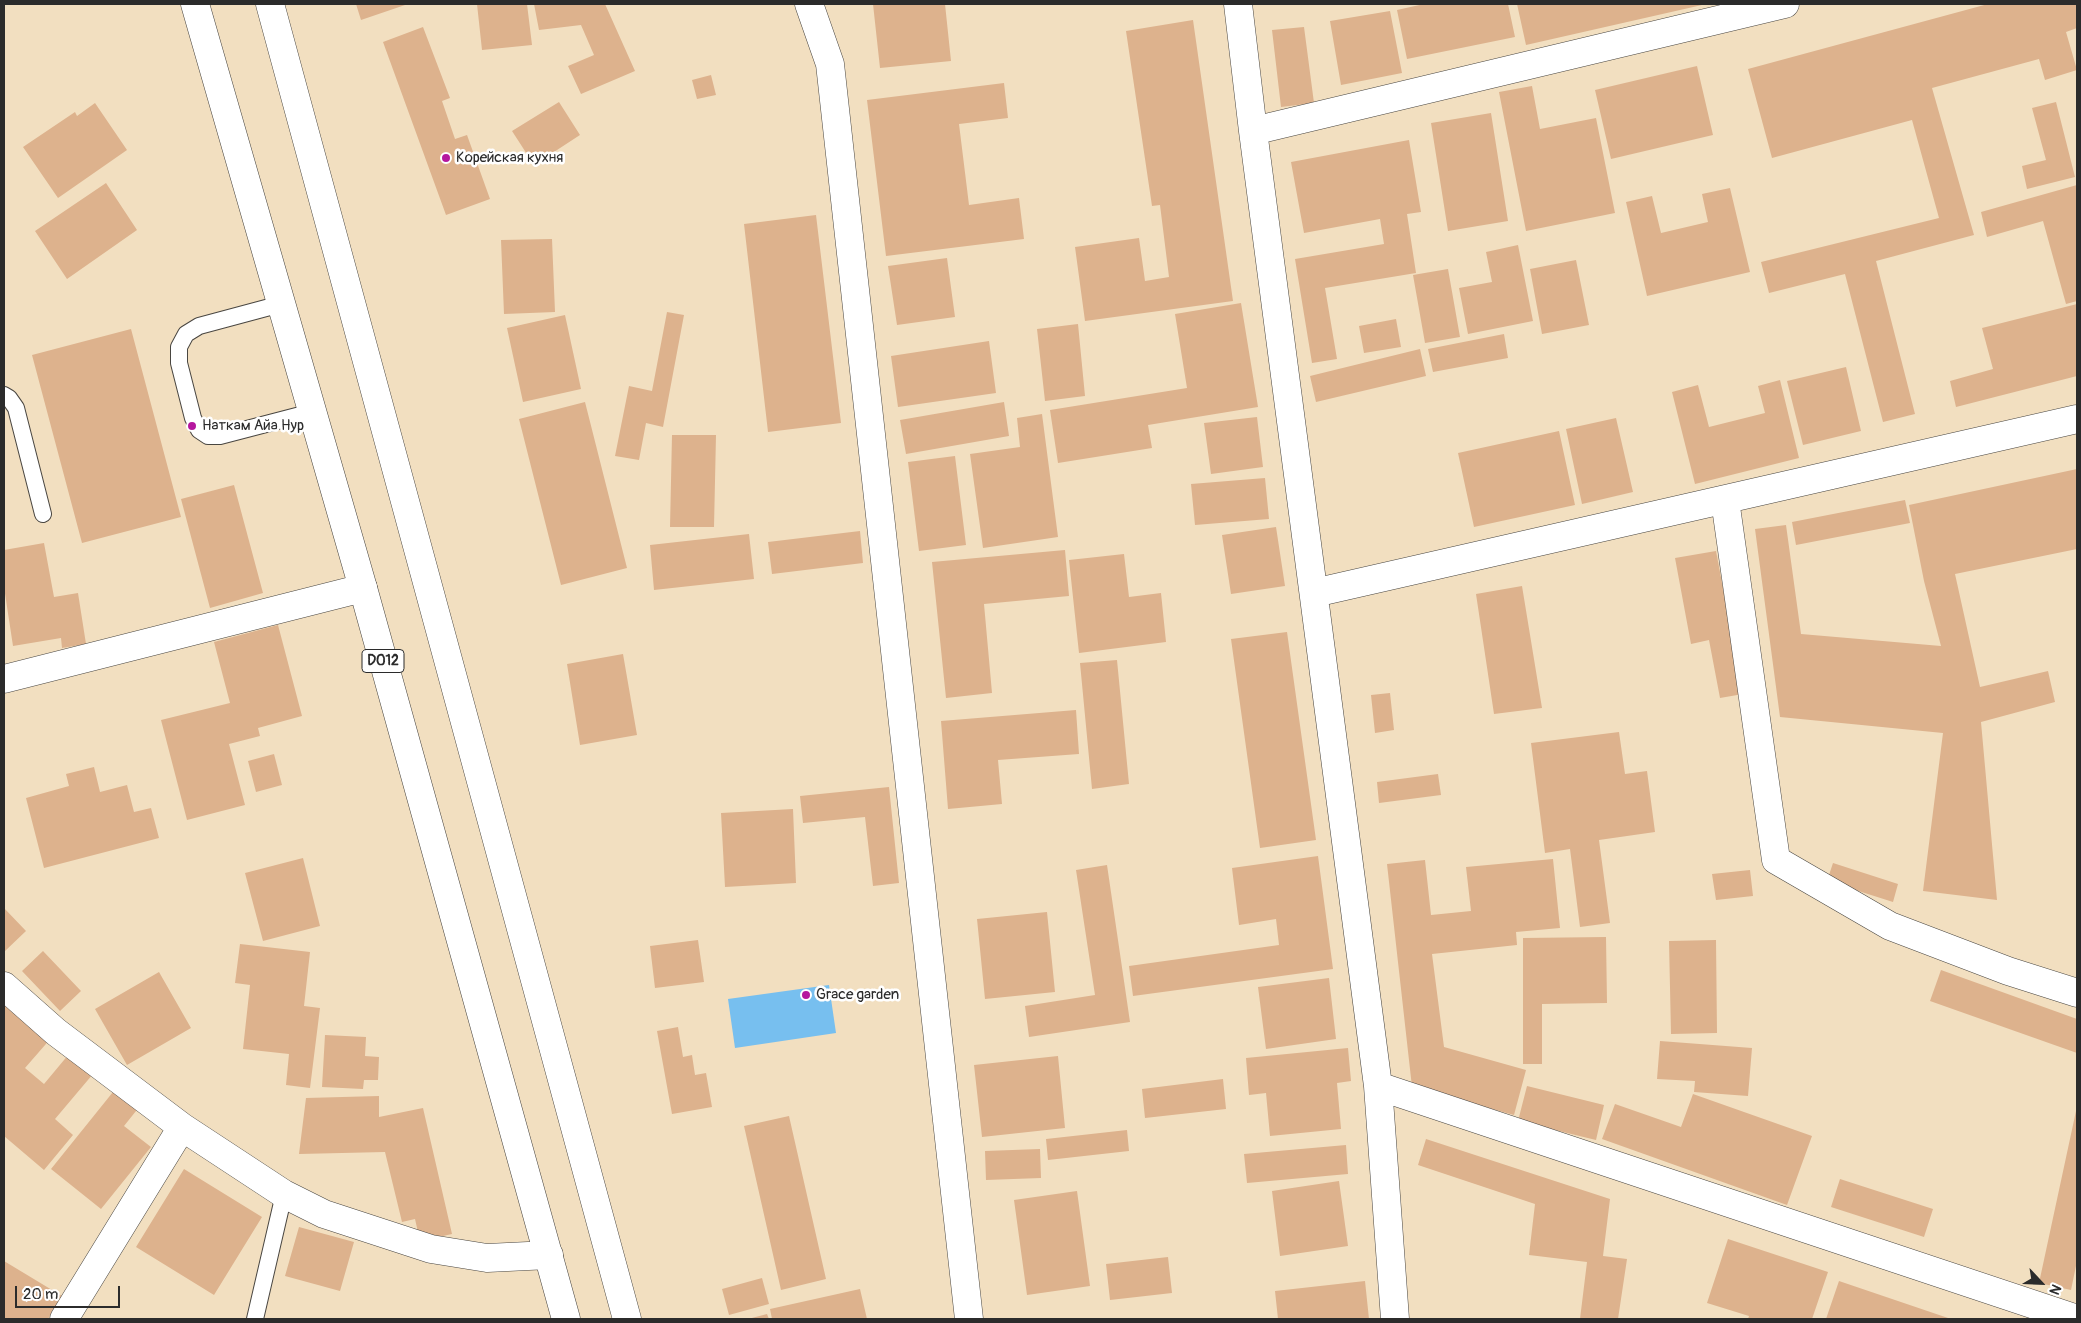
<!DOCTYPE html>
<meta charset="utf-8">
<style>
body{margin:0}
#map{position:relative;width:2081px;height:1323px;overflow:hidden;background:#f2dfc0;font-family:Pangolin,sans-serif}
canvas{display:block}
.frame{position:absolute;inset:0;border:5px solid #2b2b2b;pointer-events:none}
.north{position:absolute;left:2016px;top:1258px;width:50px;height:50px;-webkit-text-stroke:4px #fff;paint-order:stroke;rotate:115deg;font-size:14px;font-weight:700;line-height:20px;text-align:center;color:#2b2b2b}
.north::after{content:'';display:block;margin:auto;width:18px;height:22px;background:#2b2b2b;clip-path:polygon(50% 0,100% 100%,50% 72%,0 100%)}
.scale{position:absolute;left:15px;top:1286px;width:105px;height:22px;box-sizing:border-box;border:2px solid #2b2b2b;border-top:0;padding-left:6px;font-size:15px;line-height:18px;white-space:nowrap;color:#2b2b2b;-webkit-text-stroke:4px #fff;paint-order:stroke}
</style>
<div id="map">
<canvas width="2081" height="1323"></canvas>
<div class="frame"></div>
<div class="north">N</div>
<div class="scale">20 m</div>
</div>
<script>
const ctx = document.querySelector('canvas').getContext('2d');
ctx.lineJoin = 'round';
function paint(path, color) {
  ctx.fillStyle = color;
  ctx.fill(path, 'evenodd');
}
function toPath(rows) {
  const path = new Path2D();
  for (const r of rows) {
    path.moveTo(r[0], r[1]);
    for (let i = 2; i < r.length; i += 2) path.lineTo(r[i], r[i + 1]);
  }
  return path;
}
function strokePath(path, color, width, dash) {
  ctx.strokeStyle = color;
  ctx.lineWidth = width;
  ctx.lineCap = dash ? 'butt' : 'round';
  ctx.setLineDash(dash || []);
  ctx.stroke(path);
}
function drawText(font, color, halo, rows, align = 'center') {
  ctx.font = font + ' Pangolin,sans-serif';
  ctx.lineWidth = 5;
  ctx.setLineDash([]);
  ctx.textBaseline = 'middle';
  ctx.strokeStyle = halo;
  ctx.fillStyle = color;
  for (const [text, x, y, turn = 0] of rows) {
    ctx.save();
    ctx.translate(x, y);
    ctx.rotate((+turn || 0) * Math.PI / 180);
    ctx.textAlign = isNaN(turn) ? turn : align;
    if (halo) ctx.strokeText(text, 0, 0);
    ctx.fillText(text, 0, 0);
    ctx.restore();
  }
}
const water = toPath([
 [829,985,836,1033,735,1048,728,999]
]);
const building = toPath([
 [356,4,408,4,361,20],
 [477,4,527,4,532,45,482,50],
 [534,4,605,4,635,71,581,94,568,66,594,55,581,25,539,30],
 [873,4,945,4,951,61,880,68],
 [1424,4,1508,4,1515,37,1407,59,1397,10],
 [1517,4,1702,4,1702,5,1526,45],
 [1988,4,2077,4,2077,28,2066,32,2077,70,2045,80,2039,59,1932,88,1974,235,1876,261,1915,414,1883,422,1845,274,1769,293,1761,262,1939,218,1912,120,1772,158,1748,69],
 [1390,11,1402,73,1341,85,1330,21],
 [1193,20,1233,301,1085,321,1075,247,1139,238,1145,281,1169,277,1160,205,1152,206,1126,31],
 [423,27,450,98,442,101,455,139,467,135,490,199,446,215,383,42],
 [1304,27,1314,103,1281,107,1272,30],
 [1697,66,1713,135,1611,159,1595,90],
 [711,75,716,95,697,99,692,80],
 [1004,83,1008,118,959,124,969,205,1019,198,1024,239,886,256,867,100],
 [1532,86,1540,129,1596,118,1615,213,1526,231,1499,92],
 [559,102,580,135,534,165,512,131],
 [2056,102,2075,177,2027,189,2022,166,2046,160,2032,108],
 [95,103,127,150,58,198,23,147,75,112,77,116],
 [1491,113,1508,221,1448,231,1431,123],
 [1409,140,1421,212,1407,214,1416,273,1325,288,1337,359,1312,363,1295,259,1384,244,1380,219,1304,233,1291,162],
 [106,183,137,230,67,279,35,231],
 [2077,185,2077,301,2066,304,2043,221,1987,237,1981,212],
 [1730,188,1750,272,1647,296,1626,202,1652,196,1661,233,1708,222,1702,194],
 [816,215,841,423,768,432,744,224],
 [552,239,555,312,504,314,501,240],
 [1518,245,1533,321,1468,334,1459,288,1492,282,1486,252],
 [947,258,955,317,897,325,888,266],
 [1576,260,1589,325,1542,334,1530,269],
 [1448,269,1460,337,1425,343,1413,275],
 [1241,303,1258,407,1148,425,1152,448,1058,463,1050,410,1187,388,1175,314],
 [2077,304,2077,376,1956,407,1950,381,1993,369,1982,328],
 [667,312,684,315,663,427,646,423,639,460,615,456,629,386,652,391],
 [565,315,581,389,523,402,507,328],
 [1396,319,1401,347,1364,353,1359,326],
 [1078,324,1085,396,1045,401,1037,329],
 [131,329,181,517,82,543,32,355],
 [1504,334,1508,358,1433,372,1428,349],
 [989,341,996,393,898,407,891,356],
 [1420,349,1426,376,1316,402,1310,376],
 [1846,367,1861,431,1803,445,1787,381],
 [1780,380,1799,458,1695,484,1672,392,1698,385,1709,427,1765,413,1758,386],
 [585,402,627,568,561,585,519,419],
 [1004,402,1009,436,906,454,900,420],
 [1042,414,1058,537,983,548,970,454,1020,447,1017,418],
 [1257,417,1263,467,1211,474,1204,423],
 [1616,418,1633,492,1582,504,1566,429],
 [1559,431,1575,505,1474,527,1458,453],
 [672,435,716,435,714,527,670,527],
 [955,456,966,545,919,551,908,462],
 [2077,469,2077,549,1955,574,1980,687,2048,671,2055,702,1981,722,1997,900,1923,891,1943,733,1780,717,1755,529,1786,525,1801,634,1941,646,1924,581,1909,505],
 [1265,478,1269,519,1195,525,1191,484],
 [234,485,263,593,210,608,181,499],
 [1905,500,1910,523,1796,545,1792,522],
 [1276,527,1285,586,1231,594,1222,535],
 [860,531,863,563,772,574,768,542],
 [749,534,754,579,654,590,650,545],
 [44,543,54,597,78,593,86,644,62,648,61,638,13,646,4,587,4,550],
 [1065,550,1069,596,984,604,992,693,946,698,932,562],
 [1716,551,1743,694,1720,698,1709,640,1691,644,1675,558],
 [1124,554,1129,597,1161,593,1166,642,1079,653,1069,560],
 [1522,586,1542,708,1494,714,1476,594],
 [278,625,302,716,258,728,260,736,229,744,245,805,187,820,161,720,230,703,214,642],
 [1287,632,1316,840,1260,848,1231,639],
 [623,654,637,735,580,745,567,664],
 [1117,660,1129,784,1092,789,1080,663],
 [1390,693,1394,730,1375,733,1371,695],
 [1076,710,1079,754,998,760,1002,804,948,809,941,721],
 [1619,732,1625,774,1647,771,1655,832,1599,840,1610,923,1580,927,1570,849,1545,853,1531,743],
 [274,754,282,785,256,792,248,761],
 [94,767,100,792,127,785,134,812,151,808,159,838,44,868,26,798,69,786,66,774],
 [1438,774,1441,795,1379,803,1377,782],
 [889,787,899,883,873,886,865,817,803,823,800,796],
 [793,809,796,883,725,887,721,813],
 [1318,856,1333,969,1133,996,1129,966,1279,945,1276,919,1239,925,1232,868],
 [303,858,320,926,263,941,245,873],
 [1553,859,1560,928,1516,932,1517,945,1432,954,1444,1047,1526,1070,1514,1115,1412,1087,1387,864,1425,860,1431,915,1471,911,1466,867],
 [1833,863,1898,884,1893,902,1827,881],
 [1107,865,1130,1022,1029,1037,1025,1006,1095,995,1076,870],
 [1750,870,1753,896,1716,900,1712,874],
 [4,908,26,931,4,952],
 [1047,912,1055,992,985,999,977,919],
 [1606,937,1607,1003,1542,1004,1542,1064,1523,1064,1523,938],
 [698,940,704,982,655,988,650,946],
 [1716,940,1717,1033,1671,1034,1669,941],
 [240,944,310,952,304,1006,320,1008,310,1088,286,1085,289,1054,243,1049,250,985,235,983],
 [43,951,81,991,60,1011,22,971],
 [1941,970,2077,1019,2077,1053,1930,1001],
 [159,972,191,1028,127,1065,95,1009],
 [1329,978,1336,1039,1266,1049,1258,987],
 [4,996,52,1037,25,1068,44,1084,69,1054,93,1074,55,1119,73,1135,44,1170,4,1136],
 [678,1027,683,1057,692,1055,695,1075,706,1073,712,1107,672,1114,657,1031],
 [325,1035,366,1037,365,1056,379,1057,378,1080,364,1080,363,1089,322,1087],
 [1660,1041,1752,1048,1748,1096,1694,1092,1695,1081,1657,1079],
 [1348,1048,1351,1081,1337,1083,1341,1129,1270,1136,1266,1093,1249,1095,1246,1058],
 [1058,1056,1065,1128,982,1137,974,1065],
 [1223,1079,1226,1109,1145,1118,1142,1089],
 [1527,1086,1604,1105,1596,1140,1518,1121],
 [117,1087,140,1106,124,1126,151,1147,101,1209,51,1169],
 [1693,1094,1812,1136,1787,1205,1602,1139,1615,1104,1681,1127],
 [379,1096,379,1117,423,1108,452,1234,420,1241,415,1219,402,1222,385,1152,299,1154,306,1098],
 [2076,1111,2077,1261,2071,1290,2039,1283],
 [789,1116,826,1279,781,1290,744,1126],
 [1127,1130,1129,1151,1048,1160,1046,1139],
 [1426,1139,1610,1199,1603,1256,1627,1259,1618,1319,1580,1319,1587,1262,1529,1255,1535,1204,1418,1165],
 [1346,1145,1348,1174,1247,1183,1244,1154],
 [1040,1149,1041,1178,986,1180,985,1151],
 [184,1169,262,1217,214,1295,136,1247],
 [1840,1179,1933,1209,1924,1237,1831,1207],
 [1339,1181,1348,1246,1280,1256,1272,1191],
 [1077,1191,1090,1286,1027,1295,1014,1200],
 [299,1227,354,1242,340,1291,285,1276],
 [1728,1239,1828,1272,1812,1319,1748,1319,1749,1316,1707,1303],
 [1168,1257,1172,1293,1110,1300,1106,1264],
 [4,1261,62,1296,48,1319,4,1319],
 [762,1278,769,1304,729,1315,722,1289],
 [1365,1281,1369,1319,1278,1319,1275,1291],
 [1839,1281,1951,1319,1826,1319],
 [860,1289,867,1319,772,1319,770,1309],
 [767,1314,769,1319,748,1319]
]);
const service = toPath([
 [281,304,199,326,186,334,179,347,179,363,193,418,199,430,208,436,220,436,312,412],
 [4,395,9,398,16,408,43,514],
 [255,1319,284,1194]
]);
const minor = toPath([
 [809,4,830,64,969,1319],
 [1238,4,1253,131,1378,1086,1395,1319],
 [1253,131,1785,4],
 [1725,500,1776,860,1890,926,2008,971,2077,993],
 [1314,593,2077,419],
 [4,679,363,588],
 [4,986,56,1032,182,1127,284,1194,324,1214,431,1249,487,1258,549,1255],
 [1378,1086,2077,1319],
 [64,1319,182,1127]
]);
const trunk = toPath([
 [195,4,363,588,566,1319],
 [270,4,627,1319]
]);
const markers = [
 [446,158,5,"#b5179e"],
 [192,426,5,"#b5179e"],
 [806,995,5,"#b5179e"]
];
const shields = [
 [383,661,42]
];
const shieldNames = [
 ["D012",383,661]
];
const poiNames = [
 ["Корейская кухня",456,158],
 ["Наткам Айа Нур",202,426],
 ["Grace garden",816,995]
];
paint(water, '#77bfef');
paint(building, '#ddb28d');
strokePath(service, '#494641', 18);
strokePath(minor, '#494641', 29);
strokePath(trunk, '#494641', 29);
strokePath(service, '#fff', 16);
strokePath(minor, '#fff', 28);
strokePath(trunk, '#fff', 28);
for (const [x, y, r, color] of markers) {
  const dot = new Path2D();
  dot.arc(x, y, r, 0, 2 * Math.PI);
  ctx.fillStyle = color;
  ctx.fill(dot);
  strokePath(dot, '#fff', 2);
}
for (const [x, y, w] of shields) {
  const box = new Path2D();
  box.roundRect(x - w / 2, y - 11.5, w, 23, 4);
  ctx.fillStyle = '#fff';
  ctx.fill(box);
  strokePath(box, '#2b2b2b', 1);
}
drawText('bold 14px', '#2b2b2b', null, shieldNames);
drawText('15px', '#2b2b2b', '#fff', poiNames, 'left');
</script>
